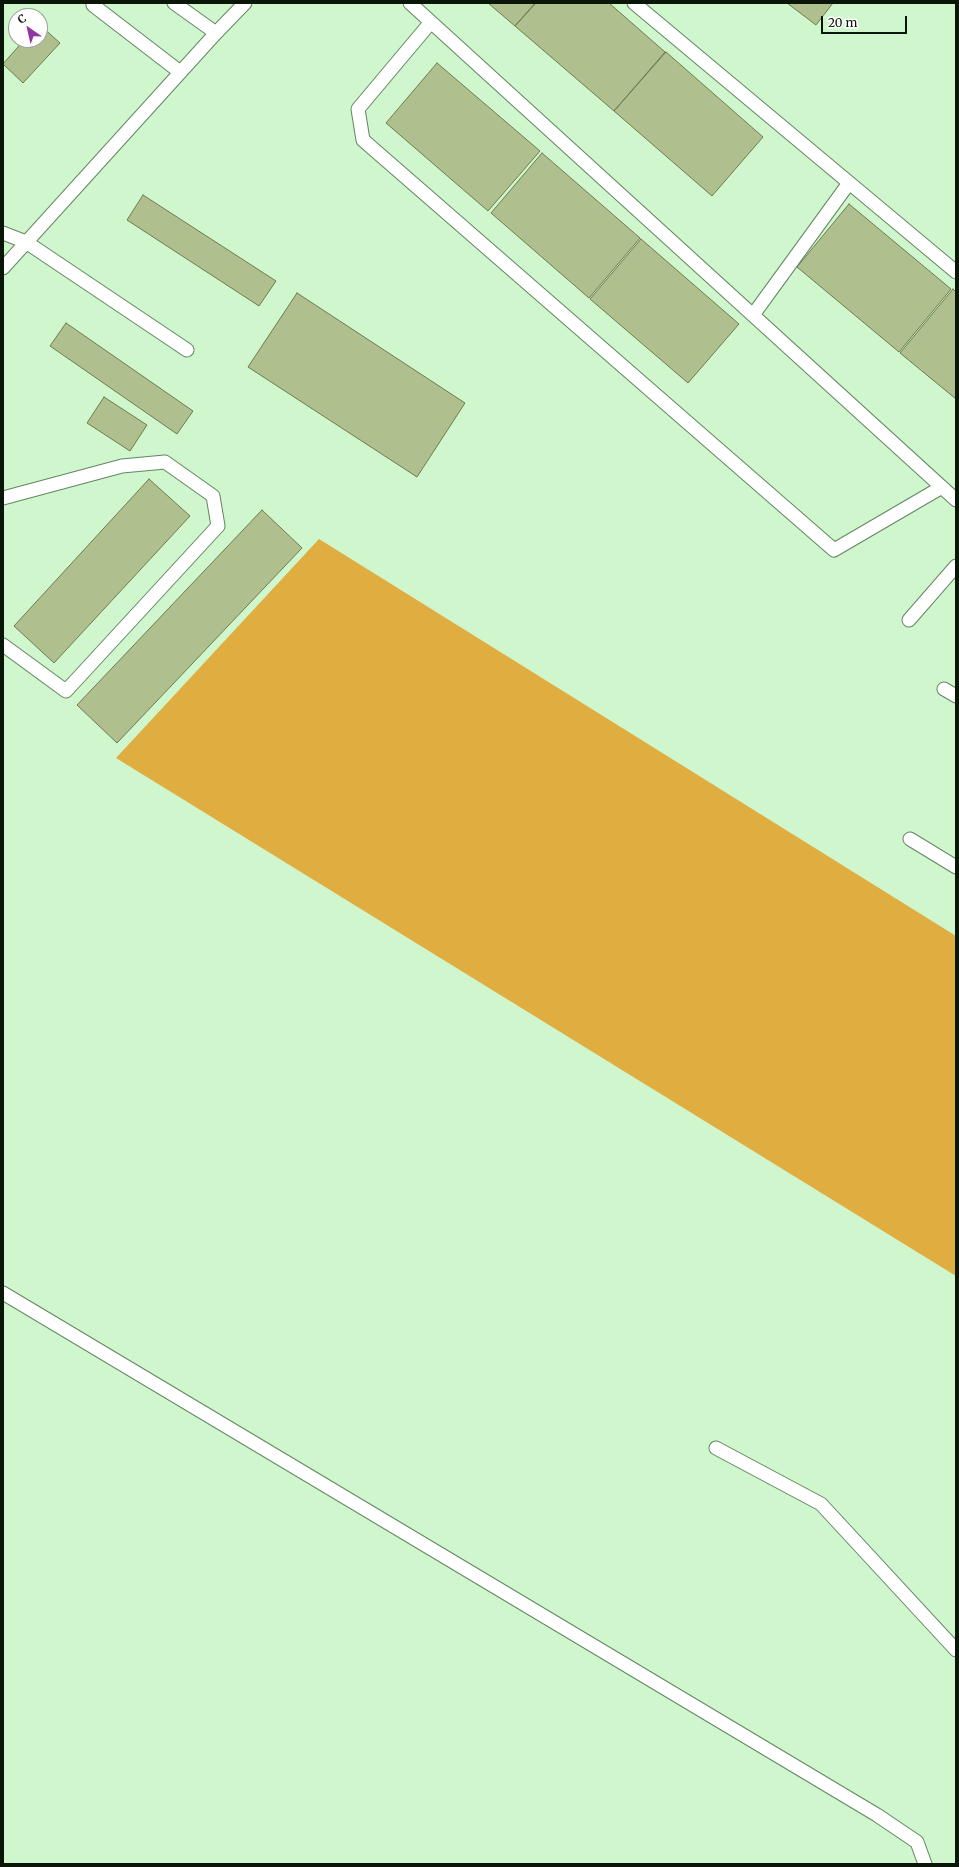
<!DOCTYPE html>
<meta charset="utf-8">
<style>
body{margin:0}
#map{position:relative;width:959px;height:1867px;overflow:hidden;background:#cff6cc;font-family:Merriweather,serif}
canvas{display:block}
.frame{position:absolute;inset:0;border:4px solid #091608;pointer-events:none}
.north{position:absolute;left:8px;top:8px;width:40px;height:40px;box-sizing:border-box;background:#fff;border:1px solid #9da29c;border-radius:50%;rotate:326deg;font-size:11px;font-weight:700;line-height:16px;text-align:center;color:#091608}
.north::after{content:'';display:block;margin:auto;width:14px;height:18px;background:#92349e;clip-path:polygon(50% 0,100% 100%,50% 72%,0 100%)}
.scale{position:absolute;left:821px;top:16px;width:86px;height:18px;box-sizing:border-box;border:2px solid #091608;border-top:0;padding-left:5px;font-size:12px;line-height:14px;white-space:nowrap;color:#091608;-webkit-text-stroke:3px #fff;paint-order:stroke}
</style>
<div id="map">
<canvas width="959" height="1867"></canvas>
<div class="frame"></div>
<div class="north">С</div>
<div class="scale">20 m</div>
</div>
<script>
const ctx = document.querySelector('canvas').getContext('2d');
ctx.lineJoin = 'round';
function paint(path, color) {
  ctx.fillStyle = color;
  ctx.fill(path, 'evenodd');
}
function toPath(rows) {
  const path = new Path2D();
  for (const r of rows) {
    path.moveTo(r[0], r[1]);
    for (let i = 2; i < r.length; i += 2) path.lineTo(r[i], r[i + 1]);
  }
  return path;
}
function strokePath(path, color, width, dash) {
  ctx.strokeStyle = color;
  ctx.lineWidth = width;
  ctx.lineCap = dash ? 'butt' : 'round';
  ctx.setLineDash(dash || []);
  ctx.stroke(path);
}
const green = toPath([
 [319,539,956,936,956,1276,116,758]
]);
const building = toPath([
 [488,3,535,3,515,26,488,3],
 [536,3,609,3,665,52,614,111,515,26,536,3],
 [787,3,833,3,816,25,787,3],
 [40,25,60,43,23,83,3,64,24,40,40,40,40,25],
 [666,52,763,137,712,196,614,111,666,52],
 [437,63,540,151,488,211,386,123,437,63],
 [542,153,640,238,589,298,491,213,542,153],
 [143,195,276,281,259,306,127,220,143,195],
 [849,204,951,289,899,352,797,267,849,204],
 [641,239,739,324,688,383,590,299,641,239],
 [953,289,956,292,956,399,900,353,953,289],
 [297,293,465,403,417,477,248,367,297,293],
 [66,323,193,411,177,434,50,346,66,323],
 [104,397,147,425,130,451,87,423,104,397],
 [149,479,190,516,54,663,14,626,149,479],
 [262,510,302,548,117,743,77,705,262,510]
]);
const lane = toPath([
 [174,3,216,33],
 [410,3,956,500],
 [634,3,956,272],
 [93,5,180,72],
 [431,22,358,109,363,140,834,550,942,487],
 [3,233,26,242,187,350],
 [3,268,216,33,245,3],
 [753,315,849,183],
 [3,498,122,466,165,462,213,496,218,526,66,691,3,645],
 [909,620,956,566],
 [944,689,956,696],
 [910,839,956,867],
 [3,1293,877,1815,917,1842,925,1864],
 [716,1448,821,1504,956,1650]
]);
paint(green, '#e0ad41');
paint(building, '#afbf8e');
strokePath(building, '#6d7b4d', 1);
strokePath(lane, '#638661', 15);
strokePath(lane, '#fff', 13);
</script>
